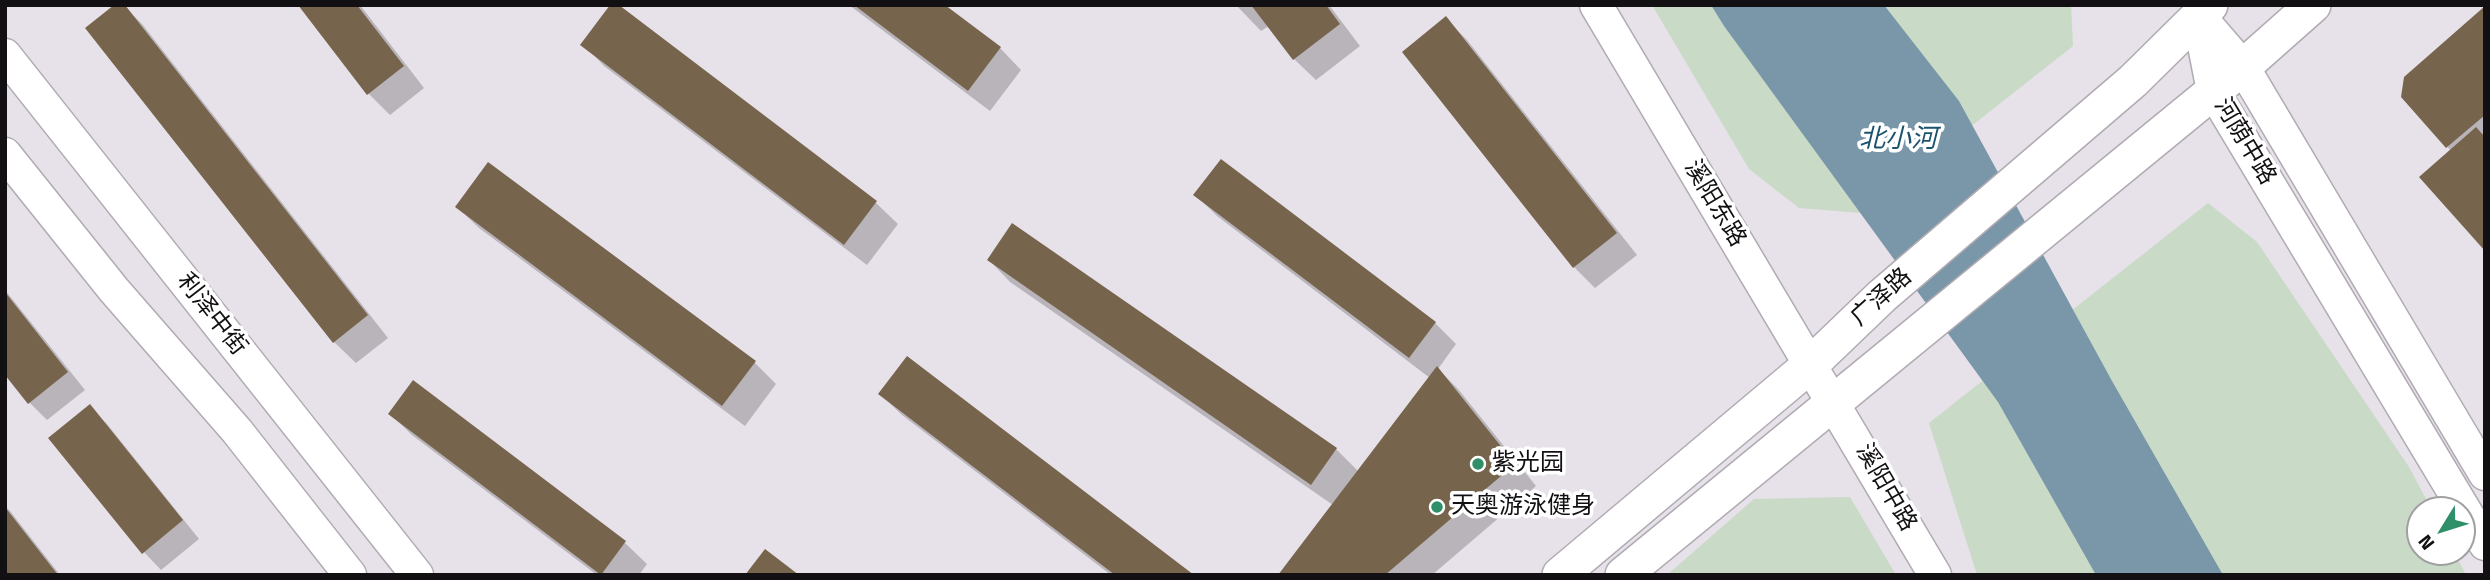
<!DOCTYPE html>
<meta charset="utf-8">
<style>
body{margin:0}
#map{position:relative;width:2490px;height:580px;overflow:hidden;background:#e7e1e9;font-family:"Titillium Web",sans-serif}
canvas{display:block}
.frame{position:absolute;inset:0;border:7px solid #121013;pointer-events:none}
.north{position:absolute;left:2406px;top:496px;width:70px;height:70px;box-sizing:border-box;background:#fff;border:2px solid #a09fa1;border-radius:50%;rotate:232deg;font-size:19px;font-weight:700;line-height:28px;text-align:center;color:#121013}
.north::after{content:'';display:block;margin:auto;width:24px;height:32px;background:#2e8f68;clip-path:polygon(50% 0,100% 100%,50% 72%,0 100%)}
</style>
<div id="map">
<canvas width="2490" height="580"></canvas>
<div class="frame"></div>
<div class="north">N</div>
</div>
<script>
const ctx = document.querySelector('canvas').getContext('2d');
ctx.lineJoin = 'round';
function paint(path, color) {
  ctx.fillStyle = color;
  ctx.fill(path, 'evenodd');
}
function toPath(rows) {
  const path = new Path2D();
  for (const r of rows) {
    path.moveTo(r[0], r[1]);
    for (let i = 2; i < r.length; i += 2) path.lineTo(r[i], r[i + 1]);
  }
  return path;
}
function strokePath(path, color, width, dash) {
  ctx.strokeStyle = color;
  ctx.lineWidth = width;
  ctx.lineCap = dash ? 'butt' : 'round';
  ctx.setLineDash(dash || []);
  ctx.stroke(path);
}
function drawText(font, color, halo, rows, align = 'center') {
  ctx.font = font + ' "Titillium Web","Noto Sans SC",sans-serif';
  ctx.lineWidth = 7;
  ctx.setLineDash([]);
  ctx.textBaseline = 'middle';
  ctx.strokeStyle = halo;
  ctx.fillStyle = color;
  for (const [text, x, y, turn = 0] of rows) {
    ctx.save();
    ctx.translate(x, y);
    ctx.rotate((+turn || 0) * Math.PI / 180);
    ctx.textAlign = isNaN(turn) ? turn : align;
    if (halo) ctx.strokeText(text, 0, 0);
    ctx.fillText(text, 0, 0);
    ctx.restore();
  }
}
const green = toPath([
 [1652,5,2071,5,2073,46,1861,213,1799,208,1749,169],
 [2208,203,2257,242,2409,467,2432,510,2420,510,2420,552,2454,552,2466,575,1977,575,1929,423],
 [1850,497,1896,575,1667,575,1754,499]
]);
const water = toPath([
 [1711,5,1884,5,1959,101,2112,381,2223,575,2096,575,1998,402,1724,26]
]);
const shadow = toPath([
 [123,5,142,24,388,338,356,363,334,342],
 [300,5,360,5,424,88,390,115,368,93],
 [616,5,876,203,898,224,867,265,604,66,583,44],
 [849,5,942,5,1000,48,1021,70,990,111],
 [1236,5,1329,5,1360,46,1316,80,1294,59,1269,26,1261,31],
 [2485,8,2485,249,2451,151,2403,96],
 [1446,19,1467,40,1637,255,1595,288,1574,267],
 [1196,195,1435,323,1456,344,1438,369,1458,389,1536,486,1432,575,1280,575,1333,505,1010,282,989,260,1336,449,1359,472,1430,378,1217,216],
 [457,207,754,362,776,384,745,426,479,228],
 [5,290,85,390,47,420,30,403,5,372],
 [413,383,625,543,647,564,639,575,597,575,412,435,390,414],
 [880,394,1191,575,1111,575,902,415],
 [90,407,107,424,199,539,161,570,144,552],
 [5,506,10,511,60,575,5,575]
]);
const building = toPath([
 [114,5,125,5,368,315,333,343,85,28],
 [298,5,357,5,404,66,367,95],
 [610,5,619,5,877,201,844,245,580,45],
 [854,5,945,5,1001,47,968,91],
 [1251,5,1326,5,1340,24,1293,60],
 [2485,6,2485,115,2446,148,2401,97,2404,77],
 [1446,16,1617,233,1573,268,1402,52],
 [2476,127,2485,137,2485,251,2419,177],
 [1221,159,1436,322,1409,358,1193,195],
 [488,162,756,361,722,406,455,207],
 [1012,223,1337,448,1311,485,987,260],
 [5,292,68,372,28,404,5,375],
 [907,356,1194,575,1115,575,878,394],
 [1437,366,1515,464,1385,575,1278,575],
 [413,380,626,541,601,575,388,414],
 [90,404,183,520,142,554,48,438],
 [5,507,58,575,5,575],
 [765,549,799,575,745,575]
]);
const tertiary = toPath([
 [1596,5,1935,575],
 [2198,15,2213,91,2485,544],
 [2199,16,2243,67,2485,474],
 [5,55,417,575],
 [5,154,114,290,237,431,350,575]
]);
const secondary = toPath([
 [1560,575,1809,366,1882,296,2133,81,2210,5],
 [1623,575,2243,67,2313,5]
]);
const markers = [
 [1478,464,7,"#2e8f68"],
 [1437,507,7,"#2e8f68"]
];
const streetNames = [
 ["河荫中路",2244,142,59],
 ["溪阳东路",1714,204,59],
 ["广泽路",1882,298,-42],
 ["利泽中街",211,315,52],
 ["溪阳中路",1885,488,60]
];
const poiNames = [
 ["紫光园",1492,464],
 ["天奥游泳健身",1451,507]
];
const waterNames = [
 ["北小河",1898,141]
];
paint(green, '#c9dac7');
paint(water, '#7997a9');
paint(shadow, '#0003');
paint(building, '#76654c');
strokePath(tertiary, '#b0aab2', 35);
strokePath(secondary, '#b0aab2', 38);
strokePath(tertiary, '#fff', 32);
strokePath(secondary, '#fff', 35);
for (const [x, y, r, color] of markers) {
  const dot = new Path2D();
  dot.arc(x, y, r, 0, 2 * Math.PI);
  ctx.fillStyle = color;
  ctx.fill(dot);
  strokePath(dot, '#fff', 2.5);
}
drawText('24px', '#121013', '#fff', streetNames);
drawText('24px', '#121013', '#fff', poiNames, 'left');
drawText('italic 26px', '#1b536e', '#fff', waterNames);
</script>
